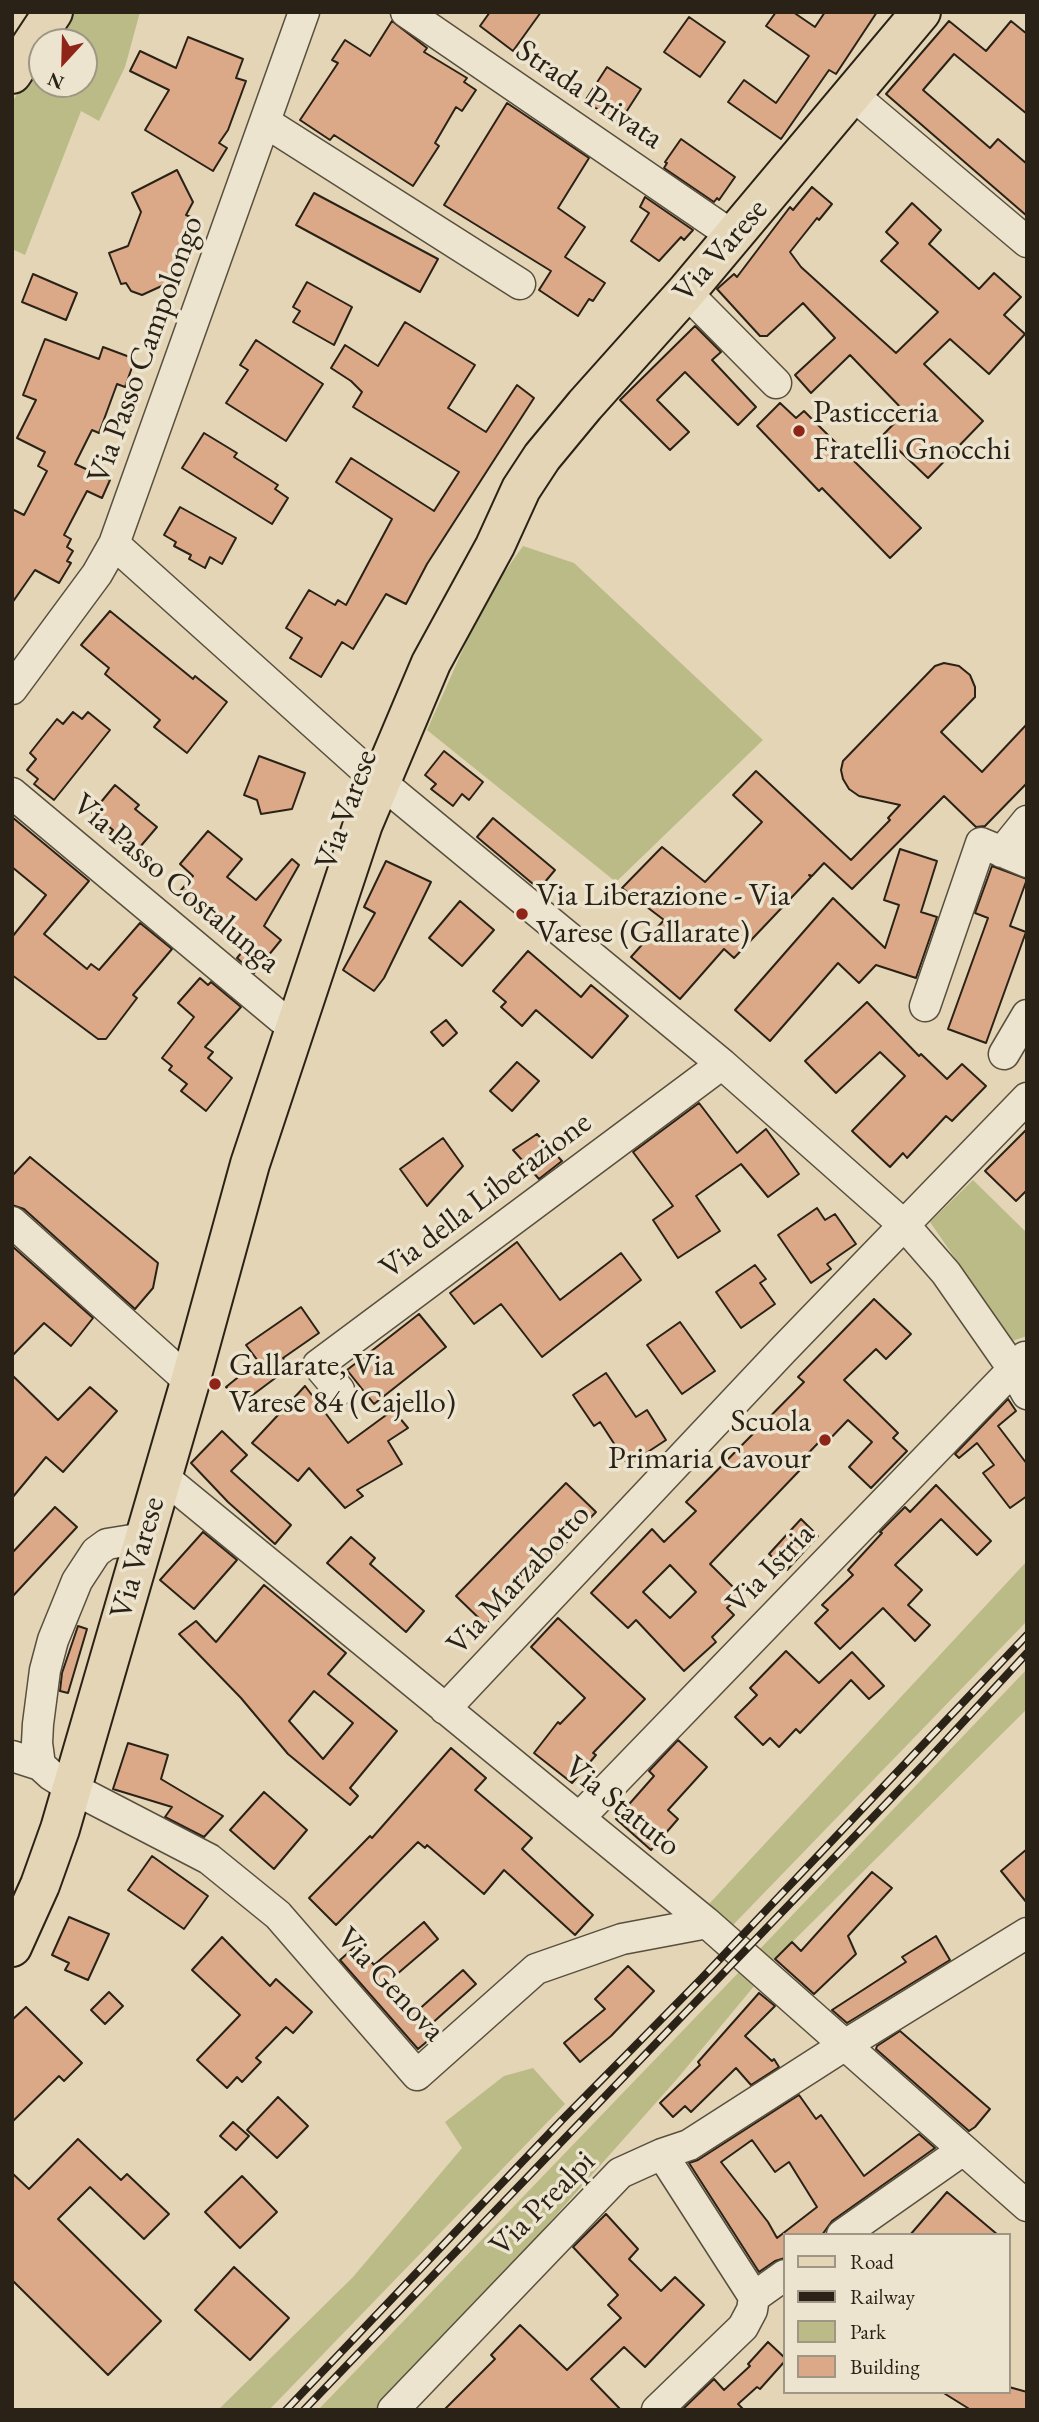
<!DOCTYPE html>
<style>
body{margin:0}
#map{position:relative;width:1039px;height:2422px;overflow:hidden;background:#e3d5b5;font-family:"EB Garamond",serif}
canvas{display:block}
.frame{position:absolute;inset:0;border:14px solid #2a2217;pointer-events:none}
.legend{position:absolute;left:783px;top:2233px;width:228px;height:161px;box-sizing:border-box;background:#ede4cf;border:2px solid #9f9685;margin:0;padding:9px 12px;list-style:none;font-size:21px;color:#2a2217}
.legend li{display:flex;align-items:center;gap:14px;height:35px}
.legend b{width:35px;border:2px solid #9f9685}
.north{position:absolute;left:28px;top:28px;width:70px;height:70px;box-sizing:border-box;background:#ede4cf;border:2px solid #9f9685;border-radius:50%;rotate:202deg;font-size:19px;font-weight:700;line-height:28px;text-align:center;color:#2a2217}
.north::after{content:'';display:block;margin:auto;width:24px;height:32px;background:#8f2418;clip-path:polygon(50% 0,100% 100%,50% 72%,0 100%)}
</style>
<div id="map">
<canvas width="1039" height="2422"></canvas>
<div class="frame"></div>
<ul class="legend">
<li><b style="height:9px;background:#e3d5b5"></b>Road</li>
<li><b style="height:9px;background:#2a2217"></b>Railway</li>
<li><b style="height:19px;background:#bb8"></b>Park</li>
<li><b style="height:19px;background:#dca988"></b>Building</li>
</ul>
<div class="north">N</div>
</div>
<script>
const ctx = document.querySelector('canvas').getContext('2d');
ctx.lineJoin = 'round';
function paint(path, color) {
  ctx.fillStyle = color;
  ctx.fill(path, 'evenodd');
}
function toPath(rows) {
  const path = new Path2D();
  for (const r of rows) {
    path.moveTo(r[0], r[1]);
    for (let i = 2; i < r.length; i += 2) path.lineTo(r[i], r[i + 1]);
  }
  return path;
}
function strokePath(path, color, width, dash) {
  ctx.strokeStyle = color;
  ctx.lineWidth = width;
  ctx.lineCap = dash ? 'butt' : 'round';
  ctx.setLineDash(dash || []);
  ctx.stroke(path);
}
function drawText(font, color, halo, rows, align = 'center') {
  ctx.font = font + ' "EB Garamond",serif';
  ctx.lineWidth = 7;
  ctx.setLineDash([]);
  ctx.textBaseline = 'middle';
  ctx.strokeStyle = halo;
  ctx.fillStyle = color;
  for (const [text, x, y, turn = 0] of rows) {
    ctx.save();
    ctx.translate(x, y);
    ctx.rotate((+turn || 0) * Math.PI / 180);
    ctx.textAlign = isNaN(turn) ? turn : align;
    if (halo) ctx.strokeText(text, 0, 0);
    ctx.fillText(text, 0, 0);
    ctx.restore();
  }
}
const green = toPath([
 [72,12,140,12,125,67,99,121,81,111,25,255,12,249,12,102,42,57,42,84,84,84,84,42,52,42],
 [523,546,574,563,763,740,616,882,427,730,486,598],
 [973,1180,1027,1233,1027,1336,1012,1341,930,1222],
 [1027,1561,1027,1621,732,1926,709,1904],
 [1027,1669,1027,1709,771,1963,759,1950],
 [740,1971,755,1985,677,2079,453,2331,375,2410,318,2410],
 [533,2068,565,2104,269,2410,218,2410,353,2277,462,2148,445,2122,504,2076]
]);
const building = toPath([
 [490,12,541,12,513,51,480,26,490,12],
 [776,12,793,12,815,27,825,12,877,12,836,74,829,70,781,139,728,102,744,80,776,103,809,56,766,26,776,12],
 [689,17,725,42,700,77,664,52,689,17],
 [392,21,427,48,424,52,467,78,464,82,476,90,462,111,456,107,435,143,439,146,413,186,334,135,330,140,300,120,338,63,332,60,345,40,370,56,392,21],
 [949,21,986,51,1011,21,1027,34,1027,114,954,54,923,90,990,148,998,139,1027,164,1027,216,886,94,949,21],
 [188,37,243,59,236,78,246,81,228,130,219,143,227,148,213,171,145,130,169,90,130,71,140,51,176,68,188,37],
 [607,67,641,89,619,123,585,101,607,67],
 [507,103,589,158,558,208,585,227,565,257,605,283,593,301,589,299,578,316,539,290,551,271,444,205,507,103],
 [681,139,735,177,719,200,717,198,714,202,664,168,667,163,665,162,681,139],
 [177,170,193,202,186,215,193,218,166,284,142,295,131,291,126,283,121,284,109,253,128,246,141,212,132,193,177,170],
 [812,187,832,204,819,220,817,218,790,252,801,267,896,353,938,312,881,261,898,243,886,232,912,203,941,230,929,244,979,289,994,273,1021,297,1004,315,1025,334,989,374,950,339,924,364,983,421,928,478,883,435,905,412,850,355,811,393,795,375,835,338,803,303,767,336,760,336,717,289,734,274,737,277,790,207,793,210,812,187],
 [314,193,438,259,420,292,296,225,314,193],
 [645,197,693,230,684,240,681,237,659,261,631,241,649,213,640,207,645,197],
 [33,274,77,293,66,320,22,302,33,274],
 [307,282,352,307,334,345,293,322,300,311,293,307,307,282],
 [405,322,475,365,448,408,486,432,517,385,534,398,427,564,406,604,386,594,353,649,342,642,321,677,290,658,302,638,286,628,309,590,335,605,338,600,346,605,392,519,336,482,351,458,434,511,459,472,353,407,362,392,351,381,331,368,345,345,378,366,405,322],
 [695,326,721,352,712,360,756,407,738,425,685,372,657,400,689,432,670,450,620,400,695,326],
 [45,339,99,359,103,347,135,359,125,387,117,384,99,433,92,430,75,464,110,480,102,498,87,491,64,535,71,539,67,547,73,551,67,561,71,563,59,583,35,570,12,603,12,509,24,515,47,471,38,466,45,452,17,438,36,400,23,395,45,339],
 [256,340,323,384,286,441,226,403,248,370,240,365,256,340],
 [780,403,796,418,804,411,921,528,890,558,822,488,819,491,757,426,780,403],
 [204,433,237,453,234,457,278,485,275,489,288,498,272,524,182,468,204,433],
 [180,507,236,538,222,564,210,557,205,568,189,559,191,555,174,546,176,542,164,535,180,507],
 [110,611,193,679,195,676,227,702,187,753,154,727,160,720,105,674,109,668,81,645,110,611],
 [944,663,959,666,970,675,975,687,975,697,941,732,982,772,1027,724,1027,783,985,826,976,827,944,796,852,889,824,863,812,876,809,875,811,877,734,958,724,949,680,999,631,957,664,920,622,888,662,847,705,882,762,822,733,795,756,771,851,860,890,820,888,818,900,805,859,796,849,789,843,779,841,770,843,761,935,666,944,663],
 [73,712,82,719,88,712,110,730,54,800,34,784,38,779,27,770,36,759,30,753,57,719,63,724,73,712],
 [444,751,483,782,469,800,462,794,453,806,431,789,436,784,425,775,444,751],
 [259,756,305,773,292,809,261,814,257,800,244,795,259,756],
 [115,785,139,805,135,809,157,827,134,854,110,834,113,830,92,813,115,785],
 [12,817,89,881,44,934,87,969,91,964,99,970,140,923,172,949,133,995,137,998,106,1039,98,1039,12,975,12,937,46,895,12,867,12,817],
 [493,818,555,870,539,889,477,837,493,818],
 [208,831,242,859,227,877,256,900,292,859,299,865,264,926,281,940,254,973,237,958,247,946,243,942,247,937,214,911,207,919,177,895,193,876,180,864,208,831],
 [900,849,937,861,921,912,937,917,916,978,876,965,859,983,838,963,770,1041,735,1010,833,898,885,948,899,905,884,900,900,849],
 [386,861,431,882,384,978,374,991,343,970,375,913,364,907,386,861],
 [992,866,1027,879,1010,926,1026,932,986,1043,948,1029,988,918,975,913,992,866],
 [460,901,494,930,462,966,429,938,460,901],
 [528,951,581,997,591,985,628,1016,592,1058,536,1010,522,1026,501,1007,506,1002,493,991,528,951],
 [200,978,208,985,211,982,241,1007,205,1047,213,1052,208,1058,232,1078,206,1111,181,1091,187,1084,169,1070,172,1066,162,1058,194,1017,178,1003,200,978],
 [867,1002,919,1056,921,1054,947,1079,962,1064,986,1086,952,1121,946,1116,907,1158,903,1153,890,1167,852,1131,905,1076,880,1052,836,1093,805,1061,867,1002],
 [446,1020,457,1033,443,1046,431,1032,446,1020],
 [517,1062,539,1081,512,1111,490,1091,517,1062],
 [699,1103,737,1153,766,1129,799,1174,768,1197,741,1164,696,1196,720,1231,678,1258,653,1220,673,1206,633,1152,699,1103],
 [1027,1129,1027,1190,1016,1201,985,1171,1027,1129],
 [537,1134,562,1161,539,1179,513,1150,537,1134],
 [443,1138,463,1166,427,1206,400,1169,443,1138],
 [30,1157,158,1263,153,1288,135,1309,24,1209,12,1205,12,1176,30,1157],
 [817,1208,825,1220,835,1214,856,1244,827,1264,831,1269,811,1283,778,1235,817,1208],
 [517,1242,560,1300,621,1253,641,1280,542,1357,501,1304,474,1324,450,1293,517,1242],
 [12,1246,93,1318,71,1346,44,1323,12,1356,12,1246],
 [755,1265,766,1279,760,1283,775,1304,741,1328,716,1292,755,1265],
 [874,1299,911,1334,886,1359,876,1349,844,1380,898,1433,893,1438,907,1451,871,1488,849,1467,872,1442,848,1420,825,1444,821,1440,796,1466,800,1470,710,1564,741,1595,727,1608,734,1615,712,1637,716,1642,684,1671,636,1620,628,1628,591,1593,652,1529,664,1542,696,1511,686,1502,804,1382,798,1377,874,1299],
 [670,1565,696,1592,670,1618,643,1592,670,1565],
 [301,1307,319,1333,283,1358,290,1367,242,1403,226,1387,258,1361,246,1345,301,1307],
 [419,1314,446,1347,374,1404,347,1370,419,1314],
 [680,1322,715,1371,682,1394,647,1345,680,1322],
 [606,1373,636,1417,647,1410,666,1440,628,1465,600,1422,594,1426,573,1395,606,1373],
 [12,1375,58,1420,90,1387,117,1411,63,1472,46,1457,12,1498,12,1375],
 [305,1386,348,1443,393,1410,408,1428,388,1441,402,1464,357,1490,363,1496,345,1508,309,1468,298,1481,252,1443,305,1386],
 [1008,1399,1016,1411,998,1426,1027,1464,1027,1496,1010,1508,983,1473,994,1465,977,1443,959,1458,955,1454,1008,1399],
 [222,1431,247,1455,231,1471,291,1525,275,1544,228,1502,191,1463,222,1431],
 [566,1483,596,1512,486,1625,456,1596,566,1483],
 [936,1485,991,1541,977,1555,941,1519,895,1565,922,1590,908,1605,930,1625,915,1641,883,1608,840,1649,815,1623,828,1610,822,1605,853,1575,848,1570,882,1533,880,1532,905,1507,910,1512,936,1485],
 [55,1507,77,1527,12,1597,12,1553,55,1507],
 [801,1519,818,1536,787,1570,769,1554,801,1519],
 [203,1532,237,1560,194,1609,160,1580,203,1532],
 [351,1537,375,1558,370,1564,424,1611,406,1632,327,1563,351,1537],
 [264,1585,346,1653,328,1674,397,1731,350,1788,358,1796,350,1805,288,1754,241,1698,179,1634,196,1621,216,1642,264,1585],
 [314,1691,353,1723,323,1759,289,1721,314,1691],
 [558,1618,645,1699,593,1753,596,1755,572,1783,534,1753,558,1722,560,1724,585,1698,531,1647,558,1618],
 [78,1626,87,1629,68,1693,60,1691,62,1673,78,1626],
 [786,1651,819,1683,852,1652,884,1686,869,1699,851,1680,800,1733,796,1729,779,1747,770,1738,763,1745,735,1717,757,1695,750,1688,786,1651],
 [678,1740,707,1767,668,1810,678,1819,651,1850,616,1819,654,1776,649,1771,678,1740],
 [128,1743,168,1755,161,1779,223,1816,204,1837,165,1817,172,1807,113,1789,128,1743],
 [451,1748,486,1778,475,1790,532,1838,522,1849,593,1915,575,1935,504,1870,484,1894,427,1845,425,1848,418,1842,336,1925,309,1898,370,1836,372,1838,451,1748],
 [264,1792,307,1830,274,1869,230,1830,264,1792],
 [1027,1849,1027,1903,1001,1871,1027,1849],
 [152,1856,208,1896,184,1929,128,1890,152,1856],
 [872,1872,892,1888,848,1936,856,1954,814,1994,775,1959,792,1942,801,1951,872,1872],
 [69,1917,109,1934,88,1980,65,1970,69,1963,52,1955,69,1917],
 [424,1922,438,1939,389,1981,416,2012,463,1970,476,1984,429,2026,436,2034,418,2049,340,1960,357,1945,374,1965,424,1922],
 [936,1936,950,1960,847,2023,832,2010,906,1962,902,1957,936,1936],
 [222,1937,270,1986,276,1979,312,2012,293,2033,286,2027,256,2058,261,2062,242,2082,237,2077,227,2088,197,2060,240,2015,192,1970,222,1937],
 [628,1966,654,1991,611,2036,580,2062,564,2043,605,2009,595,1999,628,1966],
 [109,1992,123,2006,105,2024,91,2010,109,1992],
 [759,1993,775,2006,745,2036,772,2061,774,2059,779,2067,751,2085,736,2068,691,2112,685,2106,673,2117,660,2103,700,2065,698,2062,759,1993],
 [26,2007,82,2063,64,2081,59,2076,12,2122,12,2020,26,2007],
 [900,2031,990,2109,975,2127,969,2131,876,2049,877,2046,900,2031],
 [799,2095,816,2119,821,2115,864,2176,919,2134,935,2148,832,2221,822,2235,785,2235,785,2258,775,2261,759,2272,689,2163,698,2160,799,2095],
 [752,2140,775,2172,789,2162,817,2207,777,2238,768,2222,721,2162,752,2140],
 [278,2097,308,2126,277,2158,247,2130,278,2097],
 [233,2122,249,2136,236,2150,220,2136,233,2122],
 [78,2139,121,2180,127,2174,169,2214,144,2239,90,2187,58,2219,161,2321,108,2375,12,2280,12,2173,29,2189,78,2139],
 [242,2176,277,2212,240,2248,205,2212,242,2176],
 [947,2192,998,2235,910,2235,947,2192],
 [606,2214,638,2249,629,2259,661,2291,675,2277,704,2305,645,2367,624,2347,591,2379,621,2410,444,2410,495,2359,491,2355,520,2325,567,2370,621,2318,608,2305,618,2295,573,2247,606,2214],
 [234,2267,289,2318,250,2360,195,2310,234,2267],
 [768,2342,785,2358,785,2361,760,2389,757,2387,738,2404,744,2410,682,2410,714,2379,724,2390,750,2366,748,2364,768,2342],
 [1009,2387,1027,2392,1027,2410,971,2410,942,2392,1009,2392,1009,2387]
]);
const minor = toPath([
 [406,12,733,236],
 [853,95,1027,242],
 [265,122,520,284],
 [686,292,776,383],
 [114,544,360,765,722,1064,905,1226,946,1273,1013,1369,1027,1394],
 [12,689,97,574,114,544,304,12],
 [12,793,281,1018,296,1026],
 [1002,852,1027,821],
 [925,1006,981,843,1027,862],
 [1004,1054,1027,1015],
 [12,1222,190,1382],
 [339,1390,318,1365,722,1064],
 [162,1476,707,1923,1027,2206],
 [144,1538,107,1544,96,1552,77,1581,53,1640,45,1670,38,1724,37,1743,40,1765,51,1775,72,1788,209,1859,278,1915,417,2075,536,1969,622,1939,707,1923],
 [445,1709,784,1349,1027,1098],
 [12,1756,40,1765],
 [580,1817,1025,1357],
 [842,2235,963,2150],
 [754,2297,785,2275],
 [393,2410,620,2173,662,2154,689,2145,845,2045,1027,1933],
 [657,2410,743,2327,752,2310,754,2297,662,2154]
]);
const major = toPath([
 [12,1947,40,1885,60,1829,190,1382,250,1164,363,824,431,663,495,546,521,489,542,457,585,405,686,292,921,12]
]);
const highway = toPath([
 [12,74,53,12]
]);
const rail = toPath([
 [286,2410,562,2120,701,1979,1027,1635],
 [304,2410,927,1761,1027,1653]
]);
const markers = [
 [799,431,7,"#8f2418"],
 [522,914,7,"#8f2418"],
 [215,1384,7,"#8f2418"],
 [825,1440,7,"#8f2418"]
];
const streetNames = [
 ["Strada Privata",589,95,34],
 ["Via Varese",721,251,-49],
 ["Via Passo Campolongo",146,350,-70],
 ["Via Varese",347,810,-70],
 ["Via Passo Costalunga",176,884,40],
 ["Via della Liberazione",486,1196,-37],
 ["Via Varese",138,1558,-74],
 ["Via Istria",771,1569,-46],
 ["Via Marzabotto",519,1580,-47],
 ["Via Statuto",622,1807,39],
 ["Via Genova",390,1985,47],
 ["Via Prealpi",543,2204,-45]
];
const poiNames = [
 ["Pasticceria",813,413],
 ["Fratelli Gnocchi",813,450],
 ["Via Liberazione - Via",536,896],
 ["Varese (Gallarate)",536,933],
 ["Gallarate, Via",229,1366],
 ["Varese 84 (Cajello)",229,1403],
 ["Scuola",811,1422,"right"],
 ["Primaria Cavour",811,1459,"right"]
];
paint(green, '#bb8');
paint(building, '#dca988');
strokePath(building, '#2a2217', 2);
strokePath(minor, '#584f3e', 33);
strokePath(major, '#2a2217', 42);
strokePath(highway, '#2a2217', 42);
strokePath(minor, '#ede4cf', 30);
strokePath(major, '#e3d5b5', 38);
strokePath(highway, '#e3d5b5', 38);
strokePath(rail, '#2a2217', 8);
strokePath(rail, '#ede4cf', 5, [16]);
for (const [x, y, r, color] of markers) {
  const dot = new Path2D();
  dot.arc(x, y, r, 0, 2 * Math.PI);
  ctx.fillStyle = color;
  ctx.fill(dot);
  strokePath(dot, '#ede4cf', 2.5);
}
drawText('32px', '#2a2217', '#ede4cf', streetNames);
drawText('32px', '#2a2217', '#ede4cf', poiNames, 'left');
</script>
